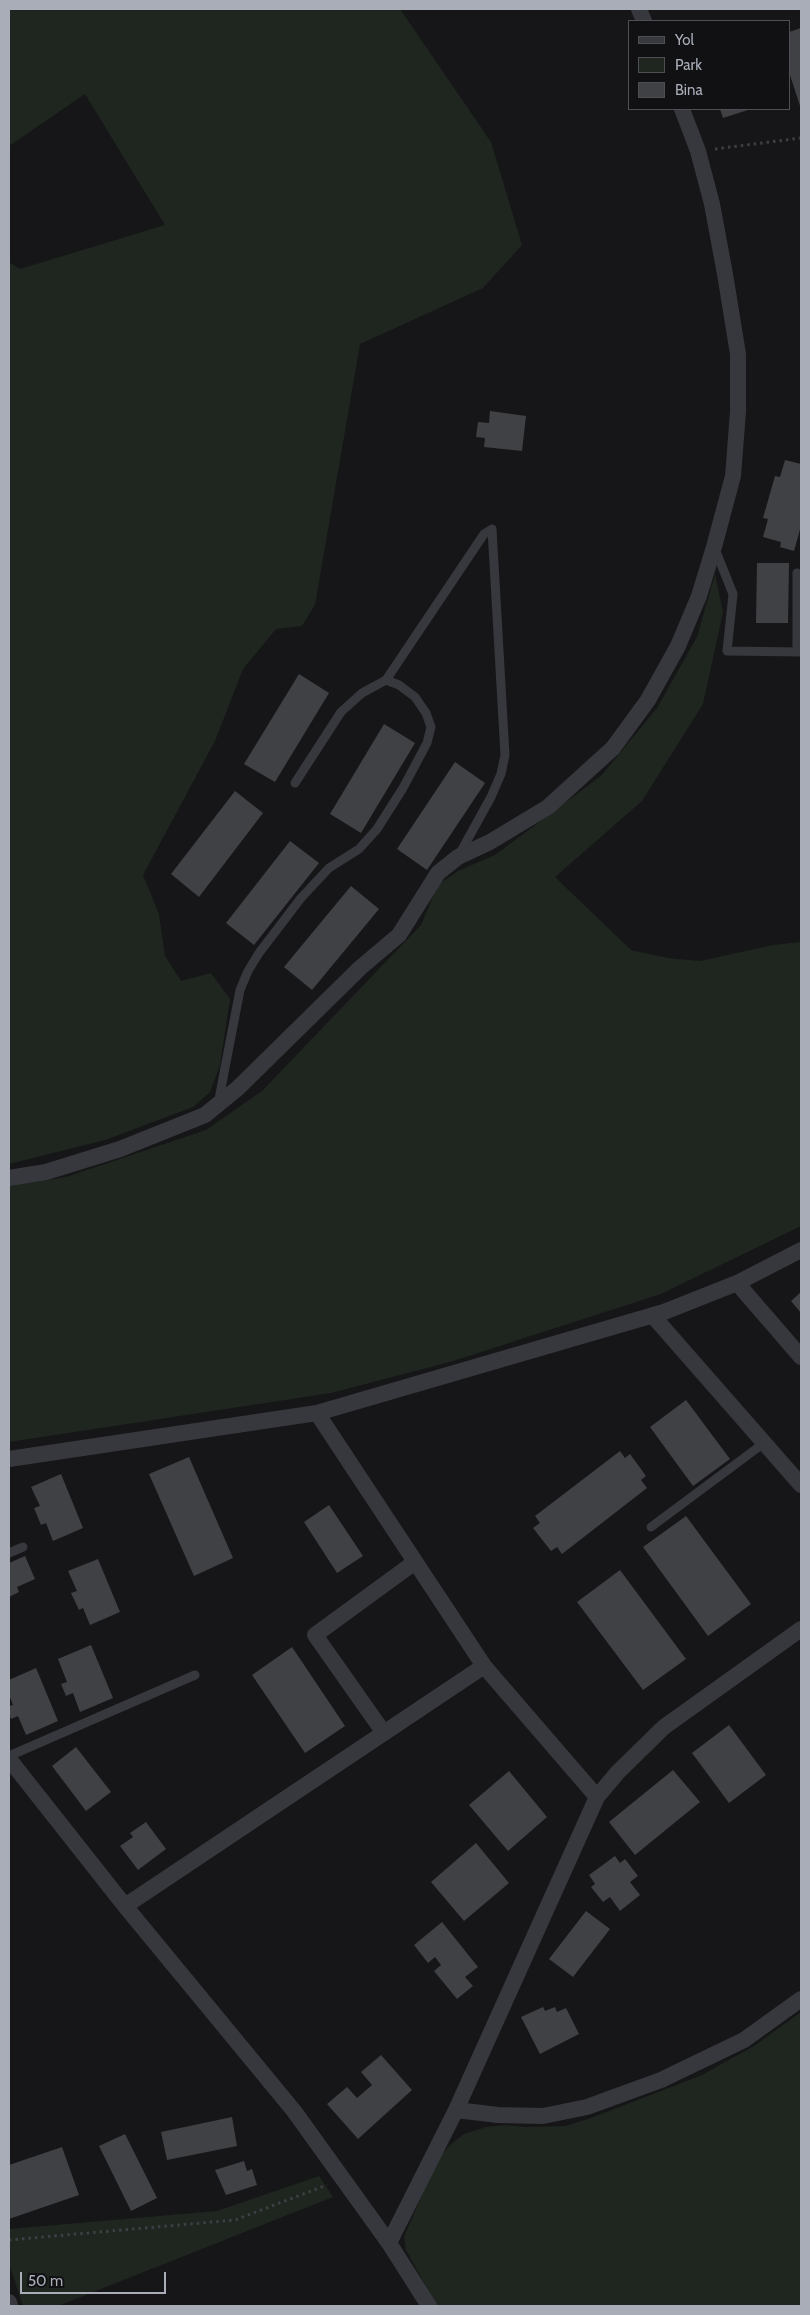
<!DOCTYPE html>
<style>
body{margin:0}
#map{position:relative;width:810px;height:2315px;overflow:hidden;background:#161618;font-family:Cabin,sans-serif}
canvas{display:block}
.frame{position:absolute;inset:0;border:10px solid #a8adb8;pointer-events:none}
.legend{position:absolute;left:628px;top:20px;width:162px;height:90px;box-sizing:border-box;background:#111113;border:1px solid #4d4f55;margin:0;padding:6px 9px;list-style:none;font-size:15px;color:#a8adb8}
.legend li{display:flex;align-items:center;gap:10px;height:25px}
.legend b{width:25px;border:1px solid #4d4f55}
.scale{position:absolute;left:20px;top:2272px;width:146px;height:22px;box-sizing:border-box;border:2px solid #a8adb8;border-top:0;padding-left:6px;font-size:15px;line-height:18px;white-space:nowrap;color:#a8adb8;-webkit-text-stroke:4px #111113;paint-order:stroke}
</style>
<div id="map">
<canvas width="810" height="2315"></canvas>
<div class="frame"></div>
<ul class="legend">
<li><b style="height:6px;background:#37383d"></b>Yol</li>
<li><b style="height:14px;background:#1e261f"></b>Park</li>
<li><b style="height:14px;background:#404145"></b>Bina</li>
</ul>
<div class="scale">50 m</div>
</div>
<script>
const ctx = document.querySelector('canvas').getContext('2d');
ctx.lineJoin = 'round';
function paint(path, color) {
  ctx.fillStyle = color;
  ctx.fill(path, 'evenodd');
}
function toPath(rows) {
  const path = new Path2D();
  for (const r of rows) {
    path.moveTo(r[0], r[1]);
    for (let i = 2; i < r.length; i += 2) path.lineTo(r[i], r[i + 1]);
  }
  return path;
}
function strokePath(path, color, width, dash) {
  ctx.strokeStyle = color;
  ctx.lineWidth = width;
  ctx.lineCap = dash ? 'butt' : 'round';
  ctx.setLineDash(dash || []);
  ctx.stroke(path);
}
const green = toPath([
 [9,9,400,9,491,142,522,245,483,288,360,344,315,605,302,626,276,629,243,669,215,741,143,875,159,914,165,956,181,981,211,973,230,999,220,1065,210,1092,193,1107,105,1140,9,1164,9,262,20,269,165,225,85,94,9,146],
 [715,574,723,612,703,704,642,801,555,877,631,950,668,958,700,961,773,945,801,942,801,1226,661,1294,450,1362,331,1393,9,1442,9,1186,66,1177,206,1130,262,1091,421,925,438,885,458,871,495,855,601,776,657,708,697,637],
 [801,2012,801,2306,437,2306,406,2250,404,2237,437,2160,450,2145,464,2134,486,2127,505,2125,526,2127,566,2126,591,2118,702,2075,754,2046],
 [319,2176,333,2197,58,2306,23,2306,9,2264,9,2229,217,2211]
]);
const building = toPath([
 [801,28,801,109,789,72,789,32],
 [720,109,751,109,723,118],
 [490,411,526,416,522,451,484,447,485,438,476,437,478,422,489,423],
 [785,460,801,464,801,526,794,551,780,547,781,542,763,537,768,519,763,518,775,476,780,477],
 [757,563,789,563,788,623,756,623],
 [299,674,329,693,275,782,244,764],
 [384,724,415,743,361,833,330,814],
 [455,762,485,783,427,870,397,849],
 [235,791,263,813,199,897,171,874],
 [290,841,319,863,254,945,226,923],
 [351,886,379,909,312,990,284,967],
 [801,1292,801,1313,791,1301],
 [686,1400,730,1459,693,1486,650,1427],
 [620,1451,625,1458,630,1454,646,1476,641,1480,647,1488,562,1554,557,1547,551,1551,533,1528,540,1523,535,1516],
 [189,1457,233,1558,194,1576,149,1474],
 [61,1474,83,1528,53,1541,46,1523,41,1525,34,1508,40,1506,31,1487],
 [329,1505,363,1556,337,1573,304,1522],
 [686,1516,751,1604,708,1636,643,1547],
 [25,1556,35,1579,17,1587,19,1592,9,1597,9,1563],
 [98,1559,120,1612,90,1625,83,1608,79,1610,71,1593,77,1591,68,1571],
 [620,1570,686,1659,643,1690,577,1602],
 [91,1645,113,1698,80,1712,73,1693,66,1696,61,1684,67,1682,58,1659],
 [292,1647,345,1726,305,1753,252,1675],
 [36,1668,58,1721,26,1735,18,1716,11,1719,9,1714,9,1706,13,1705,9,1695,9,1680],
 [729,1725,766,1775,729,1803,692,1753],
 [76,1747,111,1792,86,1811,52,1766],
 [673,1770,700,1802,635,1855,609,1822],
 [509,1771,547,1817,508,1851,469,1805],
 [146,1822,166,1849,138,1870,120,1846,133,1837,130,1833],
 [476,1843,509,1883,464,1921,431,1882],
 [615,1856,620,1863,625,1859,638,1876,630,1882,640,1895,620,1911,610,1897,603,1902,591,1887,595,1884,589,1875],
 [586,1911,610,1929,573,1977,549,1959],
 [442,1922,478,1967,465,1977,473,1986,457,1999,434,1971,441,1965,435,1957,428,1963,414,1945],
 [543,2007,545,2011,555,2007,557,2012,566,2008,579,2034,540,2054,521,2017],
 [381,2055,412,2090,358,2139,327,2104,347,2087,357,2098,372,2085,361,2072],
 [232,2117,237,2146,167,2160,161,2132],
 [125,2134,157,2198,131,2211,99,2146],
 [62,2147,79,2195,9,2219,9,2165],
 [244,2161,247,2171,252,2169,257,2185,226,2195,215,2170]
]);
const path = toPath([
 [715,149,801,138],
 [9,2240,235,2220,327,2185]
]);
const service = toPath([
 [715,549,733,594,727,651,801,652],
 [797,573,797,652],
 [295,783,341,712,362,693,386,680,484,534,492,529,505,755,501,774,491,797,459,855],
 [218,1104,240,990,248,971,259,953,301,898,329,868,359,849,377,829,403,788,427,743,431,727,426,713,415,697,399,685,386,680],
 [651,1527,764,1443],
 [9,1553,23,1547],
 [9,1756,195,1675]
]);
const minor = toPath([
 [639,9,644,21],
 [9,1178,46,1172,120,1149,205,1115,238,1088,360,968,399,935,438,873,458,857,490,842,548,807,613,748,648,700,678,646,699,596,714,547,733,476,738,412,738,354,725,274,712,204,698,151,682,109],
 [737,1283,801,1357],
 [653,1316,801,1485],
 [317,1413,484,1666,597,1797],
 [9,1459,317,1413,664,1312,737,1283,801,1250],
 [384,1733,315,1635,415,1562],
 [9,1759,125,1906,294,2111,389,2243,429,2306],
 [125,1906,484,1666],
 [456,2110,498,2115,543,2116,587,2107,661,2080,744,2040,801,1999],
 [389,2243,456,2110,597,1797,618,1772,664,1727,801,1629],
 [9,2302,10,2306]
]);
paint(green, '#1e261f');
paint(building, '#404145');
strokePath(path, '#3d3f44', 3, [2.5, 4]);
strokePath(service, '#37383d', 9);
strokePath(minor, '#37383d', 16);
</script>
